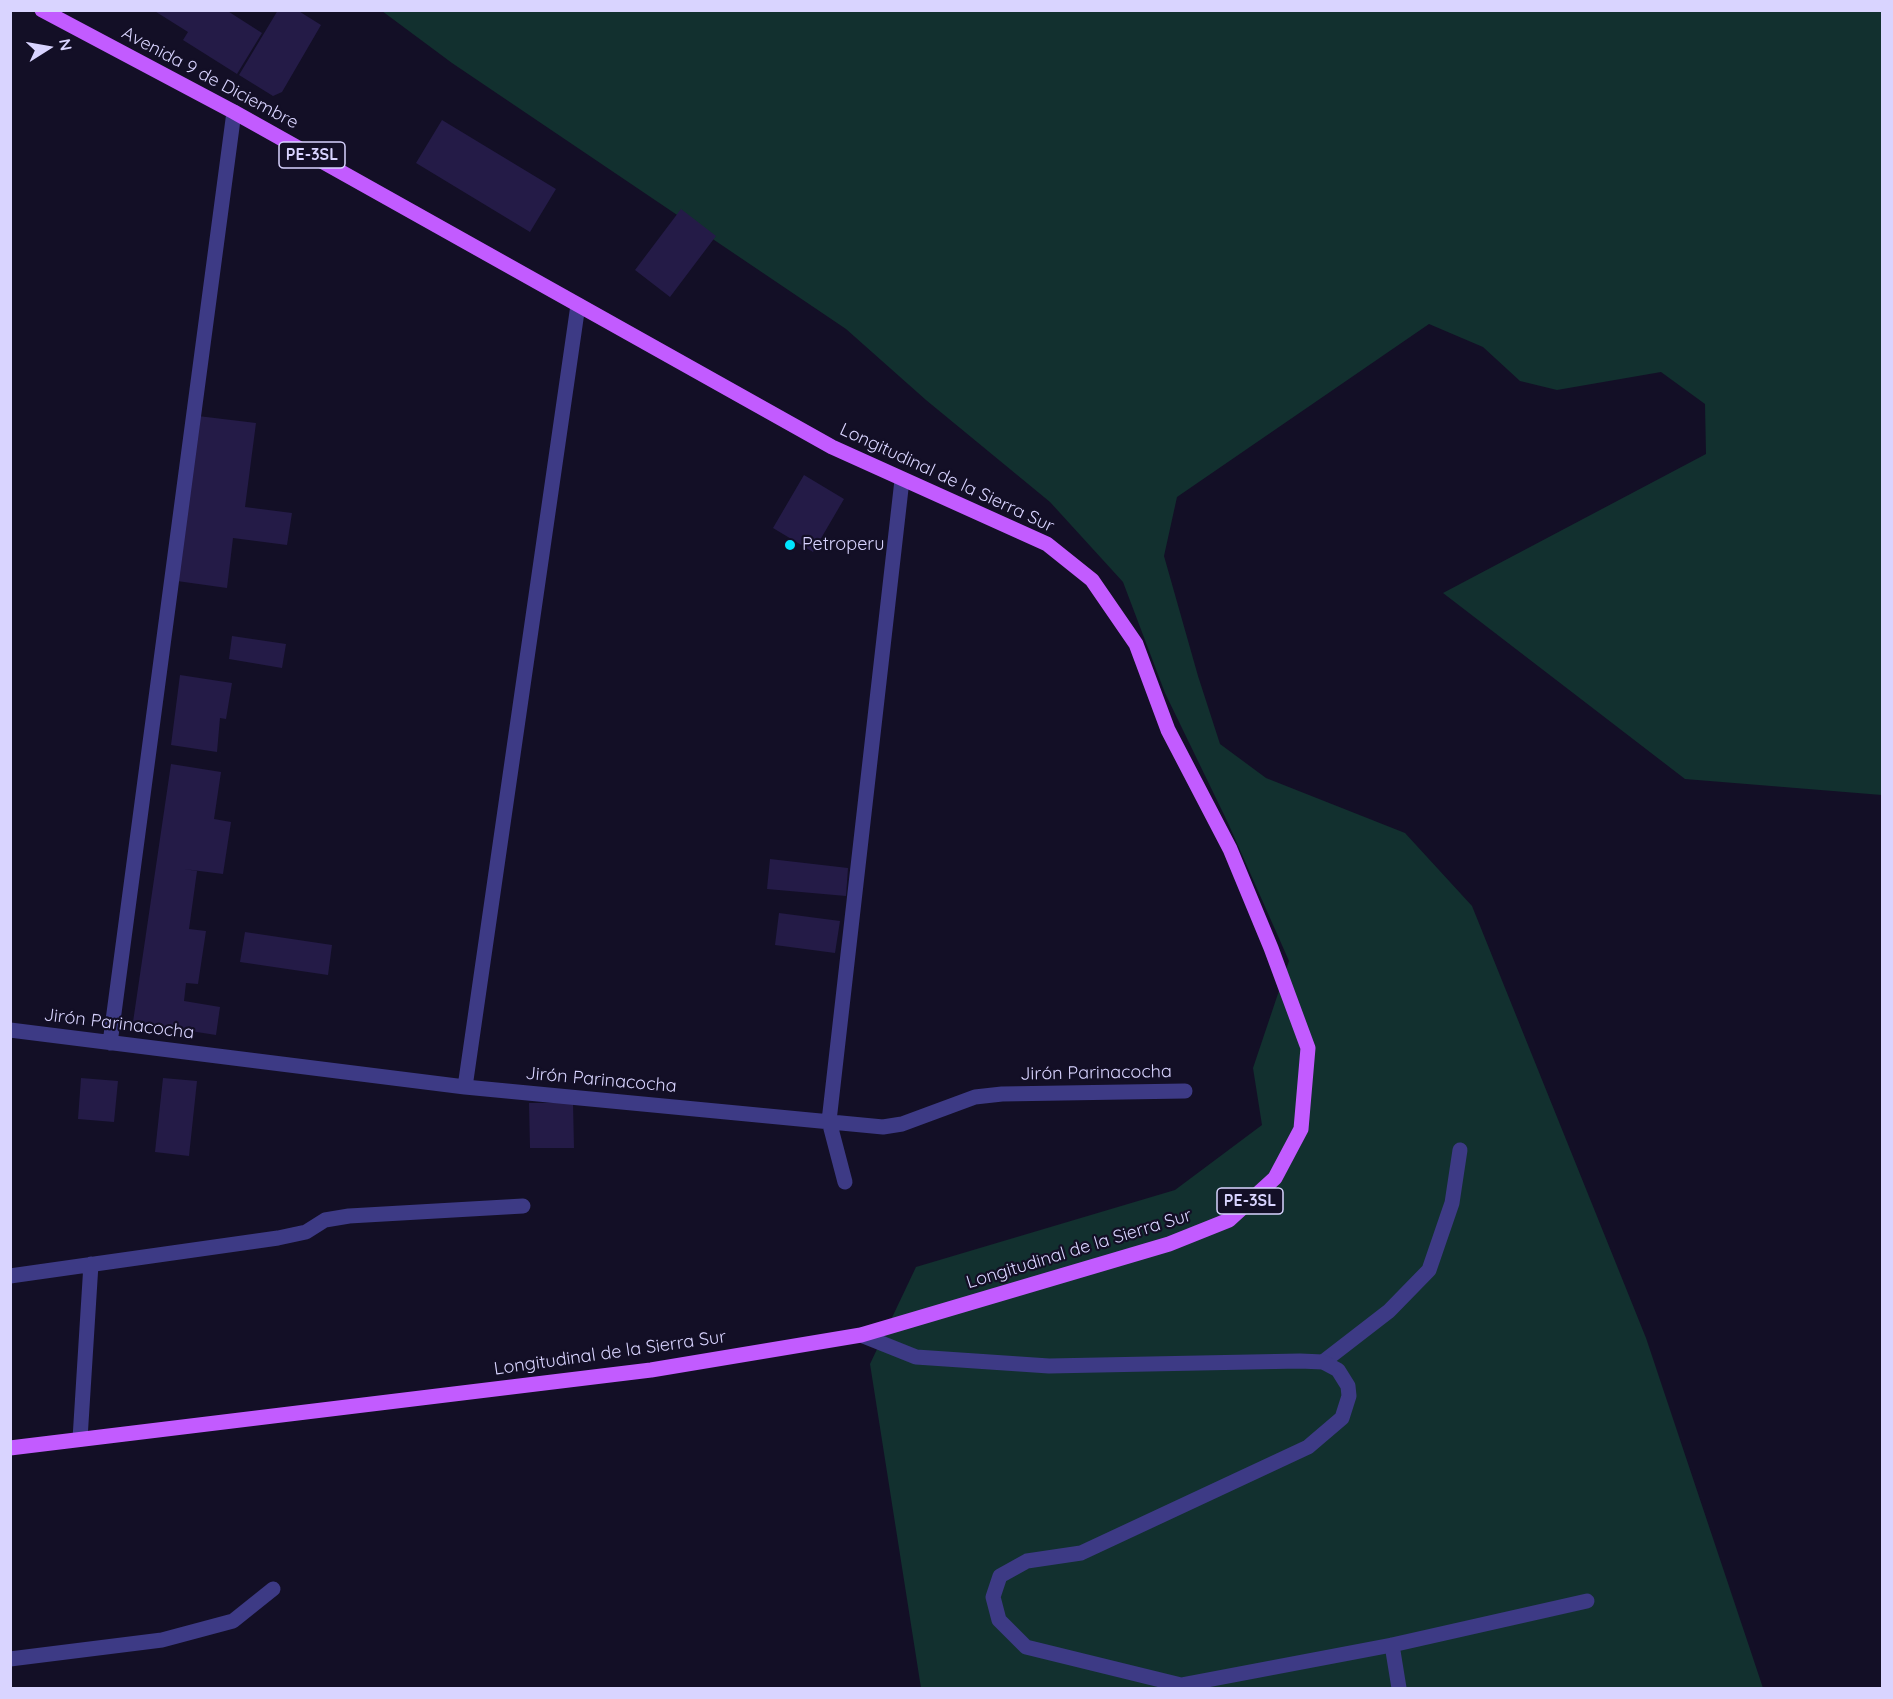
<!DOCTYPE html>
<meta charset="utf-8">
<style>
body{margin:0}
#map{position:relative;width:1893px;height:1699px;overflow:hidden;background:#130f26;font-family:Quicksand,sans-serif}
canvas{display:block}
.frame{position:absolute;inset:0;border:12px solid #d9d4ff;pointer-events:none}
.north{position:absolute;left:18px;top:18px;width:60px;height:60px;-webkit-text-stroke:4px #130f26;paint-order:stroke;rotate:79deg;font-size:16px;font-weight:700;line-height:24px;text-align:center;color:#d9d4ff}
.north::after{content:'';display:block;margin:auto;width:21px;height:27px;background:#d9d4ff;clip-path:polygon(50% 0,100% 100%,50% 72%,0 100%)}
</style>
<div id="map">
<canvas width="1893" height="1699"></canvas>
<div class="frame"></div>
<div class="north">N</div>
</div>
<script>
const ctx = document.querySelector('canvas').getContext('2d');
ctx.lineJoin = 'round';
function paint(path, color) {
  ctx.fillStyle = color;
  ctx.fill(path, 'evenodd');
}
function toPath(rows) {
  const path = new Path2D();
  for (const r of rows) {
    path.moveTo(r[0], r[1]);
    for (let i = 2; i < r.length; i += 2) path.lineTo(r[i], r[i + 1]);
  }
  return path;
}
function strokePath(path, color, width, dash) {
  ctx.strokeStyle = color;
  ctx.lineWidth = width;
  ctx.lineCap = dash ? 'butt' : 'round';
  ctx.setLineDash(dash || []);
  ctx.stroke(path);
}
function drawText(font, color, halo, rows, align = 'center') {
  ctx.font = font + ' Quicksand,sans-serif';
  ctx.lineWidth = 4.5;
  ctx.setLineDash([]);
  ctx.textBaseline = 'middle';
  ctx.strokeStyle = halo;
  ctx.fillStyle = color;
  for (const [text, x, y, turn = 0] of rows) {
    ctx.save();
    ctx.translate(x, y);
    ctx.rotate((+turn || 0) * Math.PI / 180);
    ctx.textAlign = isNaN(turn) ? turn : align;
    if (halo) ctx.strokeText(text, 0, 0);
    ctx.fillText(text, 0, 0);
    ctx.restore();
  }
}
const green = toPath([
 [382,11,1882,11,1882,795,1685,779,1443,593,1706,454,1705,404,1661,372,1557,390,1520,381,1483,347,1429,324,1177,497,1164,556,1198,676,1220,744,1266,778,1405,833,1472,906,1646,1338,1763,1688,921,1688,870,1364,916,1267,1175,1190,1262,1125,1253,1068,1289,961,1228,823,1165,693,1123,582,1050,502,926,400,846,329,452,63]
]);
const building = toPath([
 [153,10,226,10,262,33,237,74,183,40,188,32],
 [278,10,297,10,321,25,282,92,273,96,239,75],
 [442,120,556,189,530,232,416,163],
 [681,209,716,236,670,297,635,270],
 [198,416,256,423,245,507,292,513,287,545,233,538,227,588,177,581],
 [804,475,844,499,813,552,773,528],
 [232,636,286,644,282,668,229,659],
 [180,675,232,683,226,719,220,718,217,752,171,745],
 [171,764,221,772,214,819,231,822,223,874,184,869,197,871,189,929,206,931,198,984,186,983,184,1001,220,1007,216,1035,133,1022],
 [770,859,848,868,846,896,767,889],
 [779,913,840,921,835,953,775,945],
 [245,932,332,945,328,975,240,962],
 [81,1078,118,1081,114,1122,78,1119],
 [163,1078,197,1081,189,1156,155,1152],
 [529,1103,573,1103,574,1148,530,1148]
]);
const service = toPath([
 [1323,1362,1389,1311,1429,1270,1452,1203,1460,1150],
 [10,1659,162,1640,233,1621,273,1589]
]);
const minor = toPath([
 [10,1030,465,1087,883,1127,902,1124,975,1097,1002,1094,1185,1091],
 [110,1043,234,112],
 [465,1087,578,305],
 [845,1182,829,1121,902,480],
 [10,1276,278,1238,306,1232,325,1220,349,1216,523,1206],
 [861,1335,916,1357,1049,1366,1300,1361,1323,1362,1338,1370,1348,1386,1349,1396,1342,1418,1308,1447,1081,1553,1027,1561,1000,1576,993,1597,999,1620,1026,1647,1181,1685,1184,1688],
 [80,1439,91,1264],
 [1392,1645,1399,1688],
 [1182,1688,1181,1685,1392,1645,1587,1601]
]);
const primary = toPath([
 [10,1448,651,1370,861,1335,1169,1244,1229,1220,1275,1178,1301,1129,1308,1048,1271,948,1230,849,1168,730,1136,644,1092,580,1047,544,832,447,234,112,42,10]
]);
const markers = [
 [790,545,6,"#00e5ff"]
];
const shields = [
 [312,155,66],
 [1250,1201,66]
];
const shieldNames = [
 ["PE-3SL",312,155],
 ["PE-3SL",1250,1201]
];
const streetNames = [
 ["Avenida 9 de Diciembre",210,78,28],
 ["Longitudinal de la Sierra Sur",947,478,25],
 ["Jirón Parinacocha",119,1024,7],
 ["Jirón Parinacocha",1096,1073,-1],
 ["Jirón Parinacocha",601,1080,5],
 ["Longitudinal de la Sierra Sur",1079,1249,-17],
 ["Longitudinal de la Sierra Sur",610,1353,-8]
];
const poiNames = [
 ["Petroperu",802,545]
];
paint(green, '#12302f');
paint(building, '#241b47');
strokePath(service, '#3d3a85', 15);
strokePath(minor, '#3d3a85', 15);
strokePath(primary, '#c25bff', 15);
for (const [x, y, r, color] of markers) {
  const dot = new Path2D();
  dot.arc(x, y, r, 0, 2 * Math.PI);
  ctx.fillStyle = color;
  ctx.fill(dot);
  strokePath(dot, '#130f26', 2);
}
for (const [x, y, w] of shields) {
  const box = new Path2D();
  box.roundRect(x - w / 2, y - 13, w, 26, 4.5);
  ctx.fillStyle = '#130f26';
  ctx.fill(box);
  strokePath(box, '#d9d4ff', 1.5);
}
drawText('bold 16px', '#d9d4ff', null, shieldNames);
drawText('18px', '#d9d4ff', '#130f26', streetNames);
drawText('18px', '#d9d4ff', '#130f26', poiNames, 'left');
</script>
